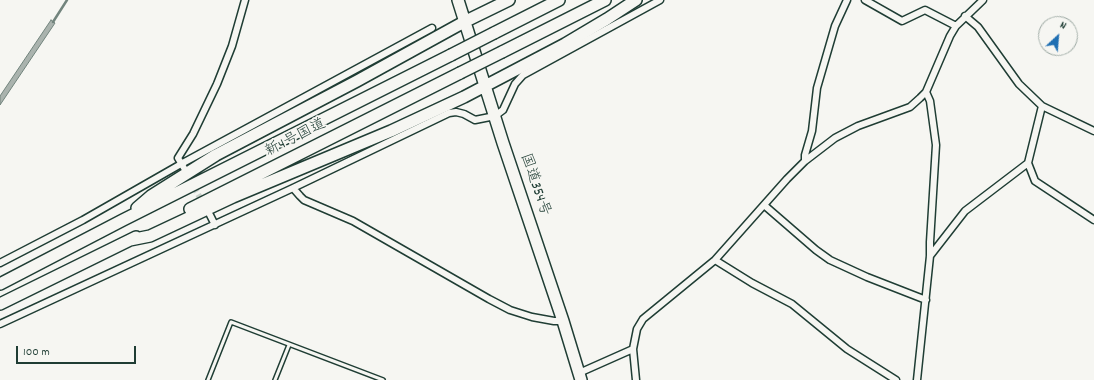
<!DOCTYPE html>
<meta charset="utf-8">
<style>
body{margin:0}
#map{position:relative;width:1094px;height:380px;overflow:hidden;background:#f6f6f2;font-family:Dekko,sans-serif}
canvas{display:block}
.north{position:absolute;left:1038px;top:16px;width:40px;height:40px;box-sizing:border-box;background:#f6f6f2;border:1px solid #a0aca6;border-radius:50%;rotate:26deg;font-size:11px;font-weight:700;line-height:16px;text-align:center;color:#1f3d34}
.north::after{content:'';display:block;margin:auto;width:14px;height:18px;background:#1f6fb2;clip-path:polygon(50% 0,100% 100%,50% 72%,0 100%)}
.scale{position:absolute;left:16px;top:346px;width:120px;height:18px;box-sizing:border-box;border:2px solid #1f3d34;border-top:0;padding-left:5px;font-size:12px;line-height:14px;white-space:nowrap;color:#1f3d34;-webkit-text-stroke:3px #f6f6f2;paint-order:stroke}
</style>
<div id="map">
<canvas width="1094" height="380"></canvas>
<div class="north">N</div>
<div class="scale">100 m</div>
</div>
<script>
const ctx = document.querySelector('canvas').getContext('2d');
ctx.lineJoin = 'round';
function paint(path, color) {
  ctx.fillStyle = color;
  ctx.fill(path, 'evenodd');
}
function toPath(rows) {
  const path = new Path2D();
  for (const r of rows) {
    path.moveTo(r[0], r[1]);
    for (let i = 2; i < r.length; i += 2) path.lineTo(r[i], r[i + 1]);
  }
  return path;
}
function strokePath(path, color, width, dash) {
  ctx.strokeStyle = color;
  ctx.lineWidth = width;
  ctx.lineCap = dash ? 'butt' : 'round';
  ctx.setLineDash(dash || []);
  ctx.stroke(path);
}
function drawText(font, color, halo, rows, align = 'center') {
  ctx.font = font + ' Dekko,"Klee One",sans-serif';
  ctx.lineWidth = 3.5;
  ctx.setLineDash([]);
  ctx.textBaseline = 'middle';
  ctx.strokeStyle = halo;
  ctx.fillStyle = color;
  for (const [text, x, y, turn = 0] of rows) {
    ctx.save();
    ctx.translate(x, y);
    ctx.rotate((+turn || 0) * Math.PI / 180);
    ctx.textAlign = isNaN(turn) ? turn : align;
    if (halo) ctx.strokeText(text, 0, 0);
    ctx.fillText(text, 0, 0);
    ctx.restore();
  }
}
const water = toPath([
 [51,20,55,23,0,105,0,96,51,20]
]);
const stream = toPath([
 [53,22,67,0]
]);
const streetTunnel = toPath([
 [185,171,204,205]
]);
const lane = toPath([
 [208,380,231,322,383,380],
 [275,380,289,345]
]);
const street = toPath([
 [865,0,902,21,925,10,956,26],
 [965,16,978,27,1019,84,1042,106,1094,131],
 [805,161,805,155,812,131,817,88,835,26,847,0],
 [1028,163,1035,181,1094,220],
 [184,168,178,158,193,134,217,84,232,46,245,0],
 [293,188,300,196,304,200,353,221,489,299,510,310,532,317,554,321,563,321],
 [764,205,816,250,830,260,867,277,926,300],
 [210,215,215,225],
 [930,256,965,211,1028,163,1042,106],
 [715,260,752,283,792,304,847,349,896,380],
 [0,263,83,220,181,164,432,28],
 [0,324,293,188,449,113,456,112,464,114,475,120,495,116,503,110,515,84,523,75,660,0],
 [579,373,633,349],
 [636,380,633,349,637,329,643,319,715,260,787,179,805,161,835,138,858,126,910,107,920,98,926,92,950,36,956,26,983,0],
 [917,380,930,256,930,242,936,145,930,101,926,92]
]);
const highway = toPath([
 [458,0,503,143,563,321,581,380],
 [494,33,559,0],
 [502,52,605,0],
 [137,208,151,196,216,155,357,81,464,22,509,0],
 [190,209,460,73],
 [130,240,150,236,233,197,391,131,464,97,565,44,607,19,636,0],
 [0,284,123,220,451,55],
 [0,304,136,237]
]);
const highwayBridge = toPath([
 [451,55,494,33],
 [460,73,502,52]
]);
const streetNames = [
 ["新4号国道",296,139,-27],
 ["国道354号",534,185,71]
];
paint(water, '#aab3ae');
strokePath(water, '#72847d', 1);
strokePath(stream, '#72847d', 2.5);
strokePath(streetTunnel, '#cbd1cc', 6, [6, 3]);
strokePath(lane, '#1f3d34', 6);
strokePath(street, '#1f3d34', 9);
strokePath(highway, '#1f3d34', 14);
strokePath(lane, '#f6f6f2', 3);
strokePath(street, '#f6f6f2', 6);
strokePath(highway, '#f6f6f2', 11);
strokePath(highwayBridge, '#1f3d34', 14, []);
strokePath(highwayBridge, '#f6f6f2', 11);
drawText('15px', '#1f3d34', '#f6f6f2', streetNames);
</script>
